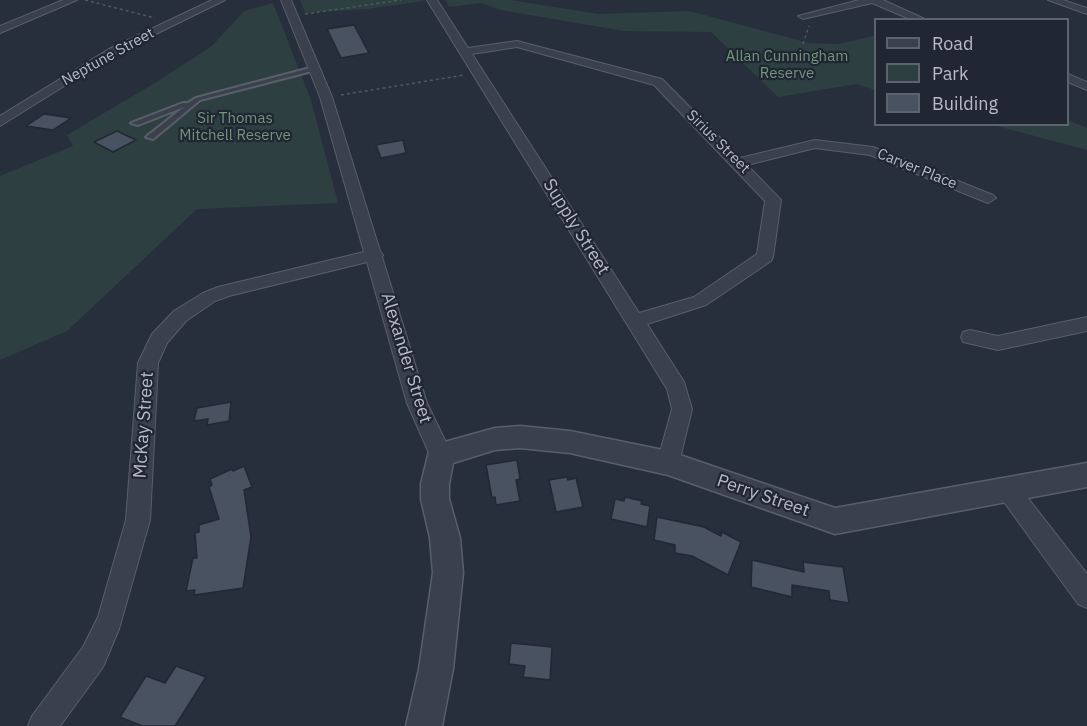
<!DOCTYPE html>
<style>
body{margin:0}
#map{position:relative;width:1087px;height:726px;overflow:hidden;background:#272f3c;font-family:"IBM Plex Sans",sans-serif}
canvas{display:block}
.legend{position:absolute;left:874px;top:18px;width:195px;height:108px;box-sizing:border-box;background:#202632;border:2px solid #5c626e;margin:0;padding:8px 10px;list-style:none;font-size:18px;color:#b7bcc7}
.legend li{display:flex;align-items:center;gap:12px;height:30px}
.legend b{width:30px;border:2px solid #5c626e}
</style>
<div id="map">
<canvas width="1087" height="726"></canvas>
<ul class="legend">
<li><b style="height:8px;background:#3b414c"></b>Road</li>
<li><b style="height:16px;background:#2d3f41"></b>Park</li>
<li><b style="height:16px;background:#495260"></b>Building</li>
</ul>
</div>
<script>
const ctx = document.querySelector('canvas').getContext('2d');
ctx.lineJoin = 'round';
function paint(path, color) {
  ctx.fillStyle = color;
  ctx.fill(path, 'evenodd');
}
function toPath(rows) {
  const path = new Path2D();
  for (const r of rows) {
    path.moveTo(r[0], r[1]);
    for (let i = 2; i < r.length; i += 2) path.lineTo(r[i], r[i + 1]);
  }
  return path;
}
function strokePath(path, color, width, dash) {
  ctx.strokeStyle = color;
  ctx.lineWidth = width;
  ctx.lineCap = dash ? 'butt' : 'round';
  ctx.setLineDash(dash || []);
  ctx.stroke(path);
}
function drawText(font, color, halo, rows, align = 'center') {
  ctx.font = font + ' "IBM Plex Sans",sans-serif';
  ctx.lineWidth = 4.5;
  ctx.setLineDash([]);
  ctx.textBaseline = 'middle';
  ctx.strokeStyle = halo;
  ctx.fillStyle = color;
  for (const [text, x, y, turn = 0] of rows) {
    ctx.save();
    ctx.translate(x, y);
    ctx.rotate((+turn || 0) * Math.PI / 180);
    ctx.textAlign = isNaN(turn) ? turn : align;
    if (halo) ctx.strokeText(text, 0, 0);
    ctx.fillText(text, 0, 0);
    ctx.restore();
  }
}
const green = toPath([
 [300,0,423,0,424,1,367,9,305,13],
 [445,0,510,0,599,14,689,11,809,43,838,44,874,36,875,90,856,84,778,97,711,32,623,31,501,10,481,3,449,7],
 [273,3,311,100,338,203,197,209,67,331,0,360,0,176,73,146,67,135,158,81,212,46,244,11],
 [1068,120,1087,128,1087,150,993,125,1068,124]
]);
const building = toPath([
 [354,25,369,53,341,58,327,29,354,25],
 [44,114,71,118,53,130,26,126,44,114],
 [117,131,136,140,113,152,94,142,117,131],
 [403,140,406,153,381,158,376,145,403,140],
 [231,402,229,421,207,425,208,419,194,421,197,408,231,402],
 [517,460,520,479,516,480,520,501,496,505,495,497,492,498,486,465,517,460],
 [244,466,252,487,244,490,251,537,243,588,194,595,195,590,186,591,193,558,197,558,195,533,199,532,199,525,219,519,209,487,212,485,210,479,232,469,233,471,244,466],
 [567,477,568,480,576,478,583,507,556,512,549,480,567,477],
 [625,497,642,501,641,504,650,506,647,527,611,519,615,499,624,501,625,497],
 [657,517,704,527,721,536,722,532,741,542,728,575,692,556,675,553,675,545,654,540,657,517],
 [752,560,804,572,803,562,843,567,849,603,830,600,829,591,792,585,792,597,751,587,752,560],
 [511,643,552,647,550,680,523,677,525,666,509,664,511,643],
 [176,666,206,677,175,726,142,726,120,717,146,676,165,683,176,666]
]);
const path = toPath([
 [85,0,155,18],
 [305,14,401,0],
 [803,44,809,26],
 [341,95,464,75]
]);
const service = toPath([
 [314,67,316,68,316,70,200,100,153,139,146,137,184,107,138,125,131,123,183,103,188,103,196,98,314,67]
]);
const minor = toPath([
 [63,0,77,0,0,33,0,26,63,0],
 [212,0,225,0,117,53,0,126,0,116,109,49,212,0],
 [281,0,291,0,332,97,380,251,383,255,382,257,427,403,452,455,449,462,441,464,433,462,407,403,367,262,229,296,215,301,186,321,167,343,158,363,150,520,119,629,103,667,60,726,28,726,32,716,83,647,98,617,126,520,138,363,152,334,174,311,203,293,218,287,364,252,320,97,281,0],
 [427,0,437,0,468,48,517,41,662,79,740,158,815,140,873,147,993,195,996,198,988,203,983,201,870,155,815,148,747,165,781,200,773,257,771,261,706,305,647,324,684,382,692,409,679,463,676,470,668,473,660,470,657,463,672,409,667,389,427,0],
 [517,47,654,85,765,201,757,254,694,297,639,313,472,54,517,47],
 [859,0,883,0,927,20,912,20,872,3,803,19,798,16,859,0],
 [1048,0,1063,0,1087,8,1087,14,1048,0],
 [1068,74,1087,82,1087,90,1068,82,1068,74],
 [1087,317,1087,331,998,350,963,342,961,337,963,332,970,330,998,336,1087,317],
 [1009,481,1017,484,1087,574,1087,608,1078,604,1001,498,998,491,1001,484,1009,481]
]);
const tertiary = toPath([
 [520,426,570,431,668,451,835,508,1087,463,1087,487,835,534,668,475,570,453,520,448,495,450,453,463,449,484,449,499,460,538,463,573,453,669,442,726,406,726,419,669,433,573,430,538,421,499,421,484,428,455,431,447,441,443,495,428,520,426]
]);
const farStreetnames = [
 ["Neptune Street",108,57,-29],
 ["Sirius Street",718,142,45],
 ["Carver Place",917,169,22]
];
const farParknames = [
 ["Allan Cunningham",787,57],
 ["Reserve",787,74],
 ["Sir Thomas",235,119],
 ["Mitchell Reserve",235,136]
];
const streetNames = [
 ["Supply Street",576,227,58],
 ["Alexander Street",406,358,73],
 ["McKay Street",144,425,-86],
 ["Perry Street",763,496,19]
];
paint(green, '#2d3f41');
paint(building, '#495260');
strokePath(building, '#222834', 1.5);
strokePath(service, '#595f6a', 4);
strokePath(minor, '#595f6a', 2);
strokePath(tertiary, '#595f6a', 3);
strokePath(path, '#4b5a5e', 1.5, [3, 3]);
paint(service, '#3b414c');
paint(minor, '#3b414c');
paint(tertiary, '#3b414c');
drawText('15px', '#b7bcc7', '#202632', farStreetnames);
drawText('15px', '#71967c', '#202632', farParknames);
drawText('18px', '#b7bcc7', '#202632', streetNames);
</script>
